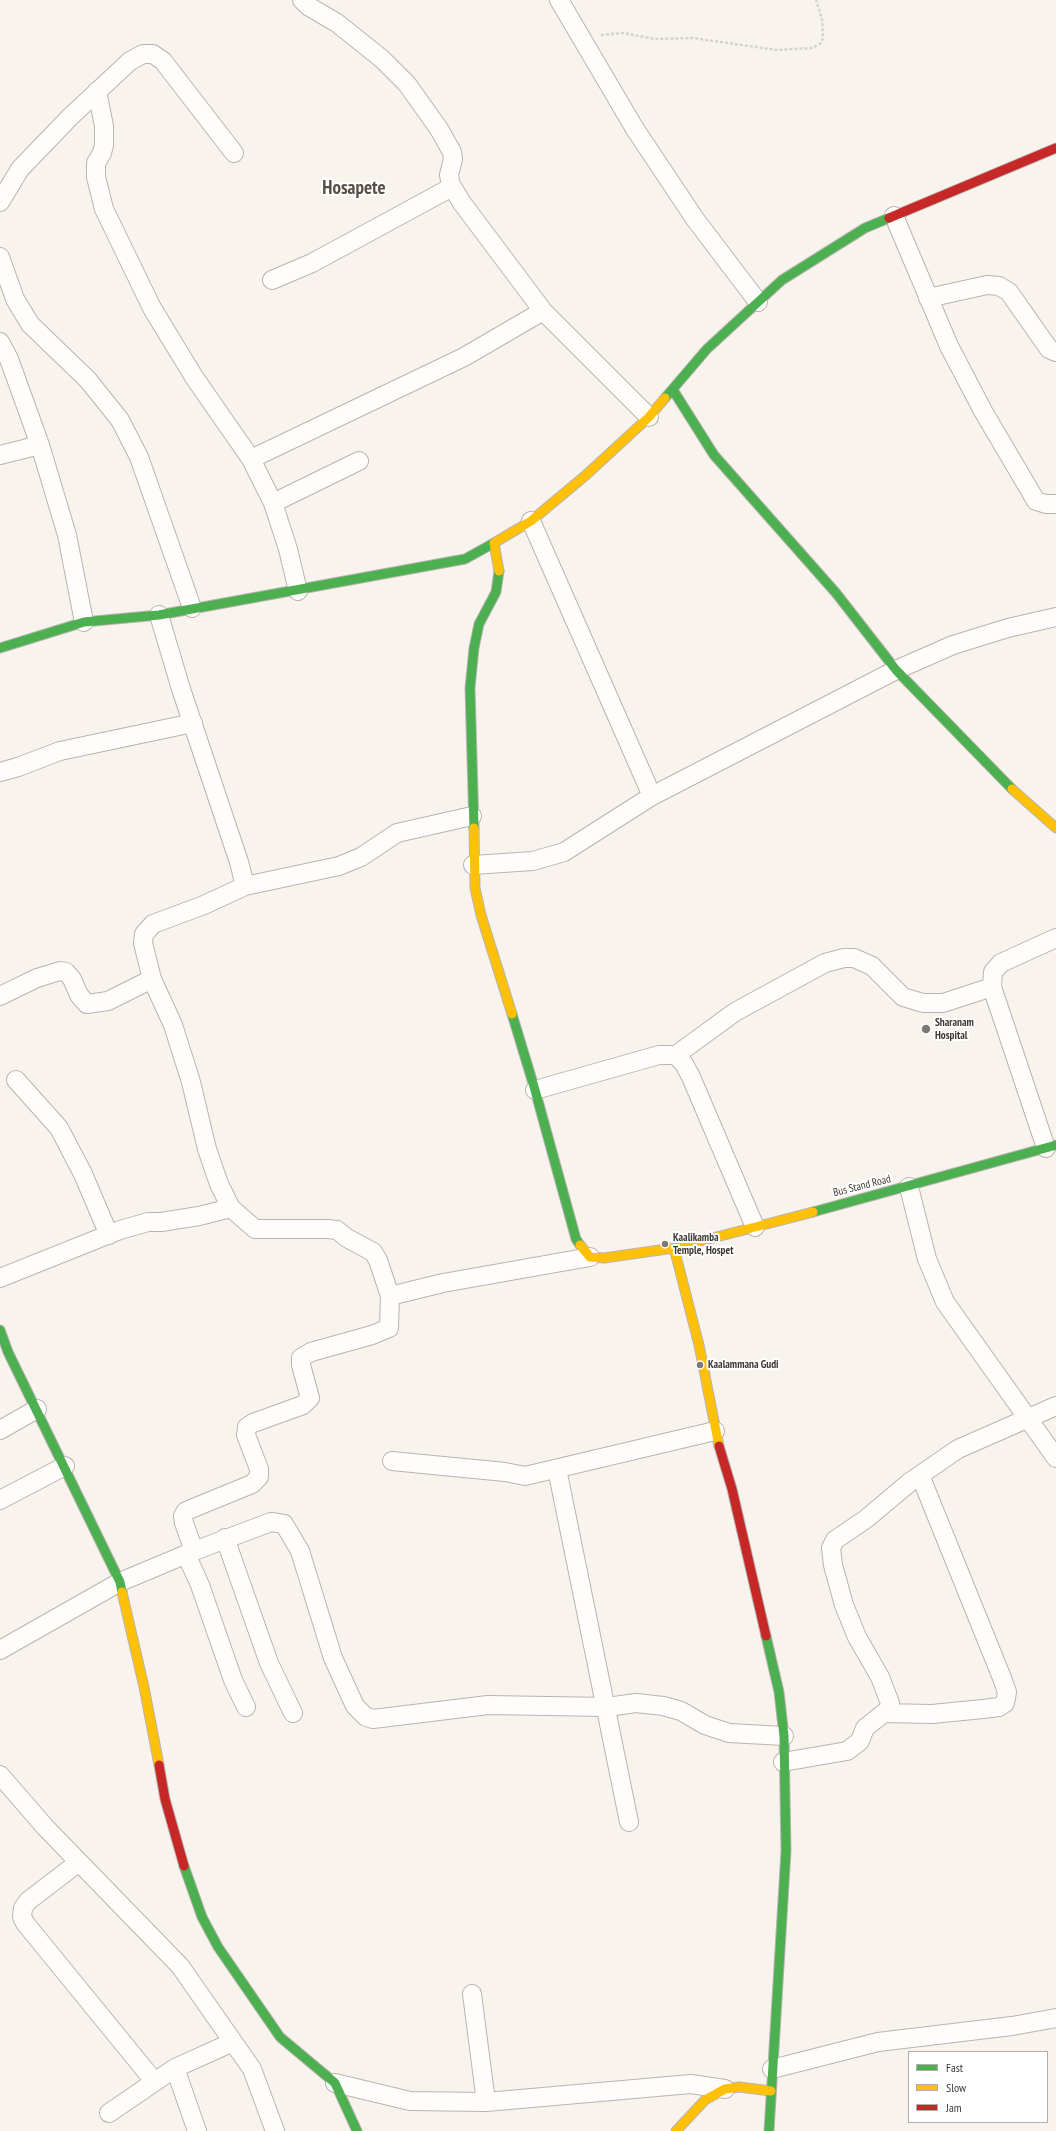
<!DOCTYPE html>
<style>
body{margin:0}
#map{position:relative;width:1056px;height:2131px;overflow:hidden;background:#f9f3ed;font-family:"PT Sans Narrow",sans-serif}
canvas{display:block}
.legend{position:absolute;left:908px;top:2051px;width:140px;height:72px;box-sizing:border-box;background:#fff;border:1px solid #b1afae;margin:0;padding:5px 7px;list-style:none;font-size:12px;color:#3d3834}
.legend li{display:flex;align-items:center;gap:8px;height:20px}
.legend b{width:20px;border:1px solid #b1afae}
</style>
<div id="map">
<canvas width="1056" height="2131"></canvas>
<ul class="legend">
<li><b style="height:5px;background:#4caf50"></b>Fast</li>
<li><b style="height:5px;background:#ffc107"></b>Slow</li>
<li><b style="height:5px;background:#c62828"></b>Jam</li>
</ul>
</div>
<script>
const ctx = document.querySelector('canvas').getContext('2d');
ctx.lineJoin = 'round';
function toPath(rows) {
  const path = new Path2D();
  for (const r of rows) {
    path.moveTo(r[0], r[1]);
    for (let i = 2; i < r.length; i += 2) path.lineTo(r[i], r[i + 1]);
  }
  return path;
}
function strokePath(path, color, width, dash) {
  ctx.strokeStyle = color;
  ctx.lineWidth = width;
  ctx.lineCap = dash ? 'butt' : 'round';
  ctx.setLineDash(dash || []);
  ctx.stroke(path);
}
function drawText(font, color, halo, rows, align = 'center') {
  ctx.font = font + ' "PT Sans Narrow",sans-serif';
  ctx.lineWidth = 4;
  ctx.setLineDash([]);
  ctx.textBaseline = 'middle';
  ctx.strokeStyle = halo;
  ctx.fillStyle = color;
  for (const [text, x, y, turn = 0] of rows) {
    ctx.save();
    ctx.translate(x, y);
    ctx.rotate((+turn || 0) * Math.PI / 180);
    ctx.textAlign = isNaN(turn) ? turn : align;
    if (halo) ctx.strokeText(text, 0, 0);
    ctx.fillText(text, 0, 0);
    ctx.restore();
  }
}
const path = toPath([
 [601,35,623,33,655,39,693,38,777,50,812,48,821,43,823,38,822,19,816,0]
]);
const street = toPath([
 [302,0,308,6,337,23,382,59,407,84,439,129,452,152,453,159,449,175,451,185,462,203,543,311,649,417],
 [559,0,635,129,695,219,758,302],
 [97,91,104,126,104,145,102,153,96,163,96,177,104,209,152,308,194,377,251,459,273,503,288,549,298,591],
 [0,202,20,169,70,117,130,61,143,54,153,54,163,61,234,153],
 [894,216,949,346,983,411,1036,501,1046,504,1056,504],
 [0,257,15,299,30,324,88,380,120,420,139,457,192,608],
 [272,280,312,263,452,187],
 [928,298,987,285,999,286,1009,292,1049,349,1056,352],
 [0,342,9,359,40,445,67,535,84,622],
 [0,455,40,445],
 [251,459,464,357,543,311],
 [273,503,359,461],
 [531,521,652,796],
 [159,615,181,689,239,862,245,886],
 [0,772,18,767,60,751,193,723],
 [472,816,397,833,361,857,339,866,245,886,204,905,153,924,144,934,143,943,152,979,173,1025,191,1082,207,1149,219,1184,231,1208,255,1229,328,1229,337,1230,347,1238,373,1252,378,1260,390,1296,443,1283,590,1257],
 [473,865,533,861,564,852,652,796,896,670,953,645,1008,628,1056,617],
 [0,996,37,978,60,971,66,972,72,979,79,995,87,1004,108,1001,152,979],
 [676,1055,735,1012,825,963,844,958,854,958,872,966,903,997,923,1003,943,1003,992,987],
 [16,1080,59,1128,83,1174,109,1235],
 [535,1090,659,1055,676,1055,684,1064,691,1077,755,1227],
 [1046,1148,992,987,993,972,1001,963,1056,938],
 [909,1187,927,1259,945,1302,1056,1458],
 [0,1278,120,1230,148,1222,161,1222,199,1216,231,1208],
 [0,1430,37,1409],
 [392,1461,505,1472,525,1476,715,1431],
 [557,1469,629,1822],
 [0,1500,65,1466],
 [225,1538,269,1663,293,1713],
 [194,1551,184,1523,183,1516,186,1511,252,1484,259,1477,259,1469,246,1435,247,1427,253,1423,303,1405,310,1398,301,1365,301,1358,311,1352,372,1335,389,1328,390,1296],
 [186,1554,200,1585,233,1680,246,1707],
 [0,1650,120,1582,194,1551,271,1522,284,1524,300,1551,333,1658,355,1706,366,1717,373,1719,488,1705,607,1707,636,1703,663,1706,681,1711,705,1725,729,1733,784,1736],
 [884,1713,932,1714,983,1709,999,1707,1005,1703,1006,1698,1007,1692,1002,1678,920,1475],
 [783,1762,847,1751,860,1741,865,1728,884,1713,889,1708,890,1703,880,1677,857,1637,844,1605,833,1565,831,1548,835,1540,866,1519,910,1482,958,1449,1056,1406],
 [0,1775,45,1827,180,1966,252,2069,275,2131],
 [79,1862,28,1901,23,1908,22,1917,25,1923,154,2081],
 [472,1994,486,2102],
 [175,2068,197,2131],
 [772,2069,878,2042,1012,2026,1056,2018],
 [335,2083,410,2101,486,2102,691,2084,725,2089],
 [109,2113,175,2068,233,2042]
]);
const fast = toPath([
 [673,390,714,455,836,593,896,670,1012,789],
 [665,398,707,349,782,280,865,228,889,218],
 [0,648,84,622,159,615,465,559,494,543],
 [474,828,470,688,474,648,479,624,496,592,499,571],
 [512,1014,535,1090,576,1239,580,1245],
 [813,1212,1056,1145],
 [0,1330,8,1352,120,1582,122,1592],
 [766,1636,779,1692,784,1736,786,1851,769,2131],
 [184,1866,202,1917,218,1947,280,2037,335,2083,357,2131]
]);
const slow = toPath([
 [499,571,494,543,531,521,586,475,649,417,665,398],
 [1012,789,1056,828],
 [474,828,475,888,481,915,512,1014],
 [580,1245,590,1257,604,1258,674,1248,813,1212],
 [674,1248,699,1345,719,1446],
 [122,1592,144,1687,159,1765],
 [676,2131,705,2100,725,2089,739,2087,771,2091]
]);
const jam = toPath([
 [889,218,1056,148],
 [719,1446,732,1489,766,1636],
 [159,1765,165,1799,184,1866]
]);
const markers = [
 [926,1029,5,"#7f7975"],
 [665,1244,4,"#7f7975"],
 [700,1365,4,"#7f7975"]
];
const poiNames = [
 ["Sharanam",935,1023],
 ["Hospital",935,1036],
 ["Kaalikamba",673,1238],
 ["Temple, Hospet",673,1251],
 ["Kaalammana Gudi",708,1365]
];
const streetNames = [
 ["Bus Stand Road",862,1186,-14]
];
const townNames = [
 ["Hosapete",354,189]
];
strokePath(street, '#b9b4b0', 20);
strokePath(fast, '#b9b4b0', 11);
strokePath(slow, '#b9b4b0', 11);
strokePath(jam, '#b9b4b0', 11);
strokePath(path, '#d5d3d0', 2.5, [3, 2]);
strokePath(street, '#fefdfc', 18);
strokePath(fast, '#4caf50', 9);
strokePath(slow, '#ffc107', 9);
strokePath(jam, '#c62828', 9);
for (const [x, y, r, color] of markers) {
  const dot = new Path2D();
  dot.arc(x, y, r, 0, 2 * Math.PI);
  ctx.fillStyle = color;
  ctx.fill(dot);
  strokePath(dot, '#fff', 1.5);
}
drawText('bold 11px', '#3d3834', '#fff', poiNames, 'left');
drawText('11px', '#3d3834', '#fff', streetNames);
drawText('bold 19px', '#584e45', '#fff', townNames);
</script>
